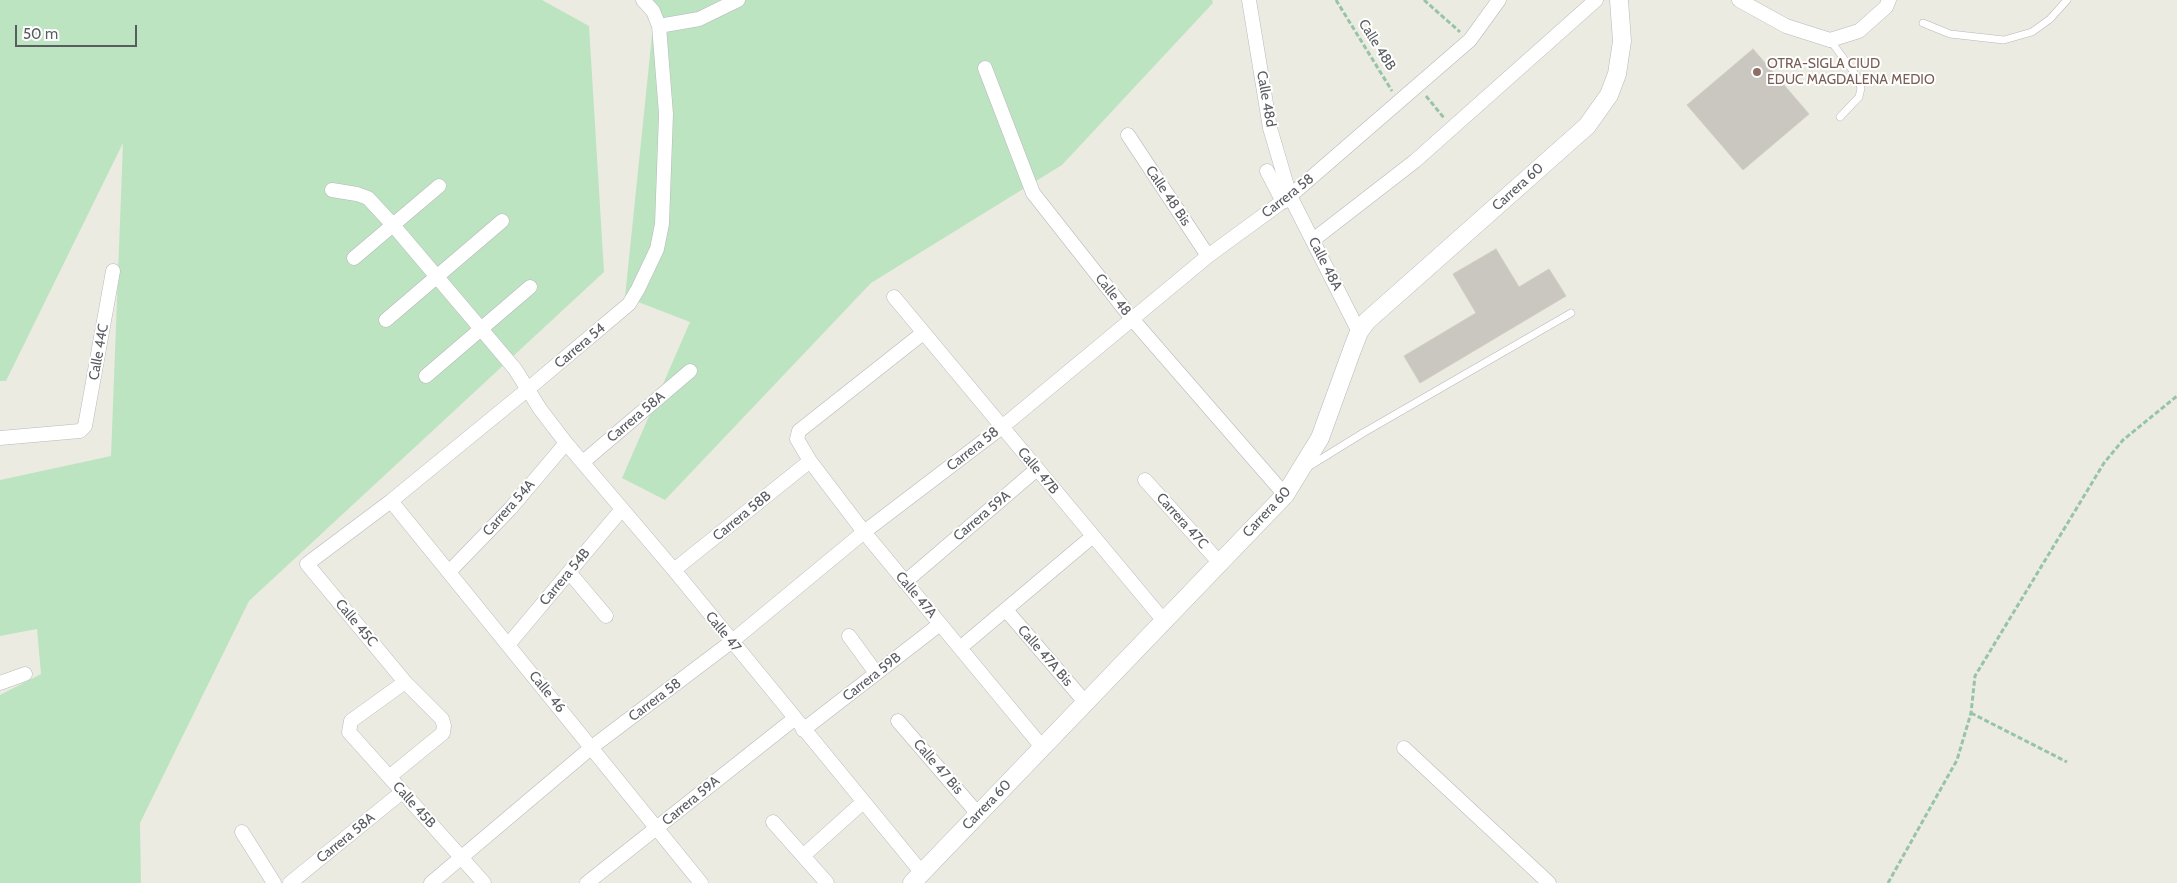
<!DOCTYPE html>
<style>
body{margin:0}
#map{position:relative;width:2177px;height:883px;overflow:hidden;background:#ecebe1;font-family:Cabin,sans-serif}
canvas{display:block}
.scale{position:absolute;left:15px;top:25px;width:122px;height:22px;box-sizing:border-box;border:2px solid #595c61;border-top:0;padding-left:6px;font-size:15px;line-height:18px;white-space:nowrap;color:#595c61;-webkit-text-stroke:4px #fff;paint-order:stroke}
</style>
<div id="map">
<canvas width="2177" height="883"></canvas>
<div class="scale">50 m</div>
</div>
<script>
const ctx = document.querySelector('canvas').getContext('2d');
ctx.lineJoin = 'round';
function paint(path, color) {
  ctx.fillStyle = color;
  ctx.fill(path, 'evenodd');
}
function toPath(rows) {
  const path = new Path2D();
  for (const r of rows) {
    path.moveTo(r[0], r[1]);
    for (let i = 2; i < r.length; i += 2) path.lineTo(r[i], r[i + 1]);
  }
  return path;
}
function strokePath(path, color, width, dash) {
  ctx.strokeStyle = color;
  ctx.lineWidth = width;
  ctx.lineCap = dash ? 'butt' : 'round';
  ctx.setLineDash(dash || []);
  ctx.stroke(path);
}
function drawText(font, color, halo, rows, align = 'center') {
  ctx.font = font + ' Cabin,sans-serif';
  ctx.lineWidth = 4;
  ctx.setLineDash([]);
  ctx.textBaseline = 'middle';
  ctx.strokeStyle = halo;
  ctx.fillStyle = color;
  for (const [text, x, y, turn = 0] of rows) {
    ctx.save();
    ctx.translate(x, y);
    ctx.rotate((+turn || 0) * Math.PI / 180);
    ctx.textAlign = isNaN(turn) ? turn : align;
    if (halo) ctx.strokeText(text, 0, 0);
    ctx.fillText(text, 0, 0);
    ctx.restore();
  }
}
const green = toPath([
 [0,0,542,0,589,26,604,272,249,601,140,823,141,883,0,883,0,695,41,674,37,629,0,636,0,480,111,456,123,143,6,381,0,381],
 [645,0,1212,0,1213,3,1062,165,871,283,665,500,622,478,690,322,625,297,655,6]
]);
const building = toPath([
 [1753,49,1809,114,1743,170,1687,105,1753,49],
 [1496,249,1519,287,1549,269,1566,296,1420,383,1404,356,1476,313,1453,274,1496,249]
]);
const path = toPath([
 [1336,0,1392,91],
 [1424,0,1460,32],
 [1426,96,1444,118],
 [1971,713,2067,762],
 [1888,883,1957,760,1971,713,1975,676,2104,463,2123,440,2177,396]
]);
const service = toPath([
 [1923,23,1950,34,2004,40,2032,32,2050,19,2067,0],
 [1830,40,1858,78,1861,88,1859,97,1840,117],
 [1308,467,1363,433,1571,313]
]);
const minor = toPath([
 [1249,0,1270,128,1290,196,1359,332],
 [1739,0,1786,26,1830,40,1859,31,1886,7,1889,0],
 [659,26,699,19,738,0],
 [985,68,1033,193,1133,320,1285,495],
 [1128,135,1208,256],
 [1267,171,1283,202],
 [332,190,357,194,368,198,393,225,515,369,540,409,566,443,674,570,922,873],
 [1313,240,1415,161,1596,0],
 [354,258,439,186],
 [894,297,1164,621],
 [386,320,502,221],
 [923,333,799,431,797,439,810,461,864,532,1042,747],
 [426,376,530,287],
 [0,438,80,431,85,426,113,271],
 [583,462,690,371],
 [1145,480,1219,562],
 [391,501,701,883],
 [674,570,810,461],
 [449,572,510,509,566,443],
 [569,572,606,616],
 [905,582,1037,469],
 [1006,610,1085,702],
 [849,636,876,673],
 [508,645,622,509],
 [960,648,1093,536],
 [405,682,351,721,349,732,484,883],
 [0,683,25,674],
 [898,721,978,814],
 [803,730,940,624],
 [1404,748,1549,883],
 [389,777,443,733,444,726,442,719,405,682,307,564,391,501,528,389,629,304,638,289,657,249,662,224,666,114,659,26,653,11,643,0],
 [773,822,827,883],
 [242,832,274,883],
 [803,856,863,802],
 [290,883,402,792],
 [431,883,592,747,731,642,864,532,1002,427,1208,256,1290,196,1470,40,1499,0],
 [587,883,794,719]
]);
const tertiary = toPath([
 [912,883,1285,495,1320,438,1352,350,1359,332,1367,321,1587,126,1609,95,1617,74,1622,41,1619,0]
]);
const markers = [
 [1757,72,5,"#8d6e63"]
];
const streetNames = [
 ["Calle 48B",1377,45,58],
 ["Calle 48d",1266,99,80],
 ["Carrera 60",1518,187,-42],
 ["Calle 48 Bis",1168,196,56],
 ["Carrera 58",1288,196,-38],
 ["Calle 48A",1325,264,63],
 ["Calle 48",1113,295,52],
 ["Carrera 54",580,346,-40],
 ["Calle 44C",99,352,-80],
 ["Carrera 58A",636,417,-40],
 ["Carrera 58",973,449,-38],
 ["Calle 47B",1038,471,50],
 ["Carrera 54A",509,508,-48],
 ["Carrera 60",1267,512,-47],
 ["Carrera 58B",742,516,-39],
 ["Carrera 59A",982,516,-40],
 ["Carrera 47C",1182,521,48],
 ["Carrera 54B",565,577,-50],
 ["Calle 47A",916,595,50],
 ["Calle 45C",356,623,50],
 ["Calle 47",723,632,51],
 ["Calle 47A Bis",1045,656,49],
 ["Carrera 59B",872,677,-38],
 ["Calle 46",547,692,51],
 ["Carrera 58",655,700,-37],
 ["Calle 47 Bis",938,767,49],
 ["Carrera 59A",691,801,-39],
 ["Calle 45B",414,805,48],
 ["Carrera 60",987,805,-46],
 ["Carrera 58A",346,838,-39]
];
const educationNames = [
 ["OTRA-SIGLA CIUD",1767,64],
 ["EDUC MAGDALENA MEDIO",1767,80]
];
paint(green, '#bde4c1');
paint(building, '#c9c7c0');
strokePath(building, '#d0cdbf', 1);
strokePath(service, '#b6b8bd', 8);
strokePath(minor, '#b6b8bd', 15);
strokePath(tertiary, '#b6b8bd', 19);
strokePath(path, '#97c4a8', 3, [5, 2.5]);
strokePath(service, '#fff', 7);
strokePath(minor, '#fff', 14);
strokePath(tertiary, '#fff', 18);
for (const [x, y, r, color] of markers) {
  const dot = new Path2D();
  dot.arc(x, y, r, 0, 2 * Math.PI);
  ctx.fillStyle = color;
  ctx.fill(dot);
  strokePath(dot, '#fff', 2);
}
drawText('14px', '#595c61', '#fff', streetNames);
drawText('14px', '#785e54', '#fff', educationNames, 'left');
</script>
